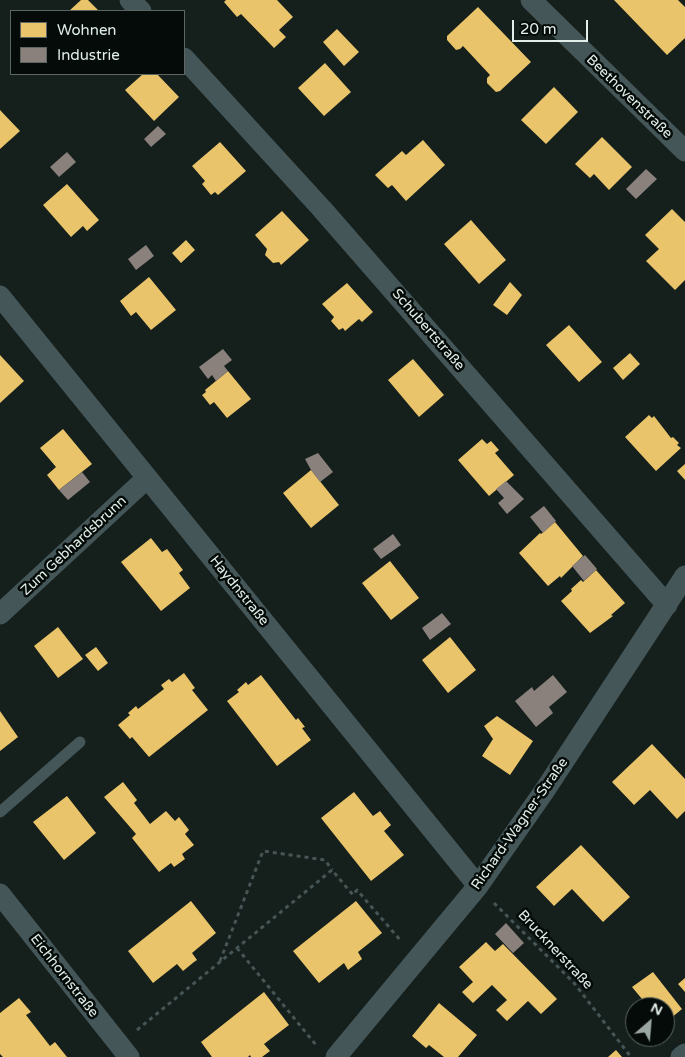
<!DOCTYPE html>
<meta charset="utf-8">
<style>
body{margin:0}
#map{position:relative;width:685px;height:1057px;overflow:hidden;background:#151f1c;font-family:"Varela Round",sans-serif}
canvas{display:block}
.legend{position:absolute;left:10px;top:10px;width:175px;height:65px;box-sizing:border-box;background:#040b08;border:1px solid #5d6662;margin:0;padding:6px 9px;list-style:none;font-size:15px;color:#e2eee9}
.legend li{display:flex;align-items:center;gap:10px;height:25px}
.legend b{width:25px;border:1px solid #5d6662}
.north{position:absolute;left:625px;top:997px;width:50px;height:50px;box-sizing:border-box;background:#040b08;border:1px solid #5d6662;border-radius:50%;rotate:27deg;font-size:14px;font-weight:700;line-height:20px;text-align:center;color:#e2eee9}
.north::after{content:'';display:block;margin:auto;width:18px;height:22px;background:#9aa6a1;clip-path:polygon(50% 0,100% 100%,50% 72%,0 100%)}
.scale{position:absolute;left:512px;top:20px;width:76px;height:22px;box-sizing:border-box;border:2px solid #e2eee9;border-top:0;padding-left:6px;font-size:15px;line-height:18px;white-space:nowrap;color:#e2eee9;-webkit-text-stroke:4px #040b08;paint-order:stroke}
</style>
<div id="map">
<canvas width="685" height="1057"></canvas>
<ul class="legend">
<li><b style="height:14px;background:#e9c46a"></b>Wohnen</li>
<li><b style="height:14px;background:#8a817c"></b>Industrie</li>
</ul>
<div class="north">N</div>
<div class="scale">20 m</div>
</div>
<script>
const ctx = document.querySelector('canvas').getContext('2d');
ctx.lineJoin = 'round';
function paint(path, color) {
  ctx.fillStyle = color;
  ctx.fill(path, 'evenodd');
}
function toPath(rows) {
  const path = new Path2D();
  for (const r of rows) {
    path.moveTo(r[0], r[1]);
    for (let i = 2; i < r.length; i += 2) path.lineTo(r[i], r[i + 1]);
  }
  return path;
}
function strokePath(path, color, width, dash) {
  ctx.strokeStyle = color;
  ctx.lineWidth = width;
  ctx.lineCap = dash ? 'butt' : 'round';
  ctx.setLineDash(dash || []);
  ctx.stroke(path);
}
function drawText(font, color, halo, rows, align = 'center') {
  ctx.font = font + ' "Varela Round",sans-serif';
  ctx.lineWidth = 5;
  ctx.setLineDash([]);
  ctx.textBaseline = 'middle';
  ctx.strokeStyle = halo;
  ctx.fillStyle = color;
  for (const [text, x, y, turn = 0] of rows) {
    ctx.save();
    ctx.translate(x, y);
    ctx.rotate((+turn || 0) * Math.PI / 180);
    ctx.textAlign = isNaN(turn) ? turn : align;
    if (halo) ctx.strokeText(text, 0, 0);
    ctx.fillText(text, 0, 0);
    ctx.restore();
  }
}
const homes = toPath([
 [81,0,88,0,99,11,69,11],
 [226,0,277,0,293,17,279,30,286,37,274,48,241,14,237,17,224,2],
 [614,0,678,0,685,7,685,38,667,55],
 [478,7,531,62,500,91,496,92,487,83,487,78,490,75,463,46,460,49,456,50,447,40,447,36],
 [337,29,359,52,344,66,323,42],
 [325,63,351,92,324,116,298,88],
 [143,74,157,74,179,97,154,121,125,90],
 [554,87,578,112,546,144,521,120],
 [0,110,20,131,0,149],
 [602,137,632,167,609,190,594,174,590,178,575,164],
 [423,140,445,165,406,201,392,185,388,188,375,175,402,151,406,155],
 [220,142,246,171,218,195,215,192,211,195,202,184,205,181,192,166],
 [67,184,99,220,87,231,83,226,71,237,43,205],
 [672,209,685,222,685,280,675,290,646,261,659,249,645,235],
 [282,211,309,240,281,265,279,262,273,263,265,255,267,249,255,235],
 [471,220,506,260,479,284,444,244],
 [186,240,195,250,181,263,172,253],
 [149,277,176,310,151,330,136,312,131,316,120,301],
 [510,282,522,295,507,315,493,305],
 [347,283,373,312,362,322,359,319,345,331,343,328,339,330,331,321,334,317,322,304],
 [569,325,602,362,579,382,546,345],
 [630,353,640,364,623,380,613,368],
 [0,355,24,381,0,403],
 [413,359,444,395,419,417,388,380],
 [228,371,251,399,227,418,214,402,210,405,202,395,206,392,205,390],
 [649,415,652,418,654,416,671,438,673,437,679,443,677,445,681,448,656,471,625,437],
 [63,429,92,464,59,490,47,475,56,467,40,448],
 [482,439,487,444,491,441,499,450,495,453,514,475,489,496,458,460],
 [685,464,685,480,677,471],
 [311,470,339,505,311,528,283,493],
 [555,522,583,556,561,578,560,576,548,586,519,553,540,533,541,534],
 [151,538,162,552,167,549,183,570,179,573,190,588,161,611,121,562],
 [390,561,419,598,391,620,362,583],
 [596,570,625,603,611,615,613,616,590,633,561,601,572,591,571,589,581,580,583,582],
 [58,627,83,659,58,678,34,646],
 [450,637,476,670,448,693,422,660],
 [96,647,108,663,98,671,85,655],
 [184,673,195,688,192,690,208,710,149,757,132,737,130,739,118,725,130,715,128,713,136,706,138,709,164,689,161,685,169,679,172,682],
 [261,675,296,720,298,718,305,727,302,728,311,740,277,766,227,701,239,692,237,690,246,682,248,685],
 [0,711,18,737,0,751],
 [497,716,533,741,510,775,482,756,493,739,484,726],
 [652,744,685,779,685,811,677,819,650,790,634,805,612,782],
 [123,782,137,800,134,803,150,824,166,811,175,821,179,817,189,830,185,834,194,845,182,854,185,859,174,867,171,863,159,872,132,838,136,834,104,797],
 [354,792,373,816,380,811,391,825,384,831,404,855,371,881,321,818],
 [67,796,96,833,64,860,33,822],
 [581,845,630,897,603,922,572,889,554,906,536,887],
 [191,901,216,933,192,953,197,960,194,962,183,971,177,964,153,983,128,951],
 [356,901,382,933,358,952,362,959,348,970,344,963,319,983,293,951],
 [486,942,495,951,503,944,557,999,541,1014,528,1001,507,1021,496,1010,507,1000,492,985,473,1003,462,992,473,982,459,967],
 [653,972,682,1009,665,1023,665,1007,641,1007,642,999,632,987],
 [685,978,685,992,678,984],
 [264,992,289,1025,264,1044,270,1051,262,1057,251,1057,250,1055,248,1057,212,1057,201,1042],
 [19,998,31,1012,26,1015,50,1046,55,1042,67,1057,3,1057,0,1054,0,1013],
 [439,1003,477,1035,458,1057,444,1057,429,1045,426,1048,412,1036],
 [635,1012,635,1025,629,1017],
 [616,1050,622,1057,608,1057]
]);
const industry = toPath([
 [158,126,166,134,151,147,144,139],
 [67,152,76,162,59,177,50,167],
 [646,169,657,179,636,199,626,189],
 [146,245,154,256,136,270,128,259],
 [223,349,232,360,224,366,228,371,216,381,212,375,208,379,199,367],
 [318,453,333,472,320,482,311,470,305,459],
 [82,472,90,482,68,500,59,490],
 [506,481,524,499,507,514,498,503,504,498,496,489],
 [544,506,556,521,543,533,530,517],
 [393,534,401,545,381,559,373,549],
 [585,555,597,569,584,581,572,566],
 [442,613,451,624,430,640,422,628],
 [553,675,567,692,549,707,553,713,536,727,515,701,532,687,534,691],
 [506,923,524,943,513,953,495,934]
]);
const path = toPath([
 [494,903,574,983,631,1057],
 [237,948,316,1045],
 [220,961,263,851,325,860,332,870],
 [137,1030,332,870,353,895,357,890,401,941]
]);
const lane = toPath([
 [0,812,80,742]
]);
const street = toPath([
 [130,0,141,11],
 [531,0,685,151],
 [184,58,322,209,667,605],
 [0,296,478,886],
 [0,614,147,478],
 [0,894,129,1057],
 [336,1057,478,886,545,790,685,576],
 [681,1057,685,1054]
]);
const streetNames = [
 ["Beethovenstraße",629,97,44],
 ["Schubertstraße",428,330,49],
 ["Zum Gebhardsbrunn",74,546,-43],
 ["Haydnstraße",239,591,51],
 ["Richard-Wagner-Straße",520,824,-55],
 ["Brucknerstraße",555,950,47],
 ["Eichhornstraße",64,976,52]
];
paint(homes, '#e9c46a');
paint(industry, '#8a817c');
strokePath(path, '#465555', 3, [4, 4]);
strokePath(lane, '#445658', 11);
strokePath(street, '#445658', 21);
drawText('14px', '#e2eee9', '#040b08', streetNames);
</script>
